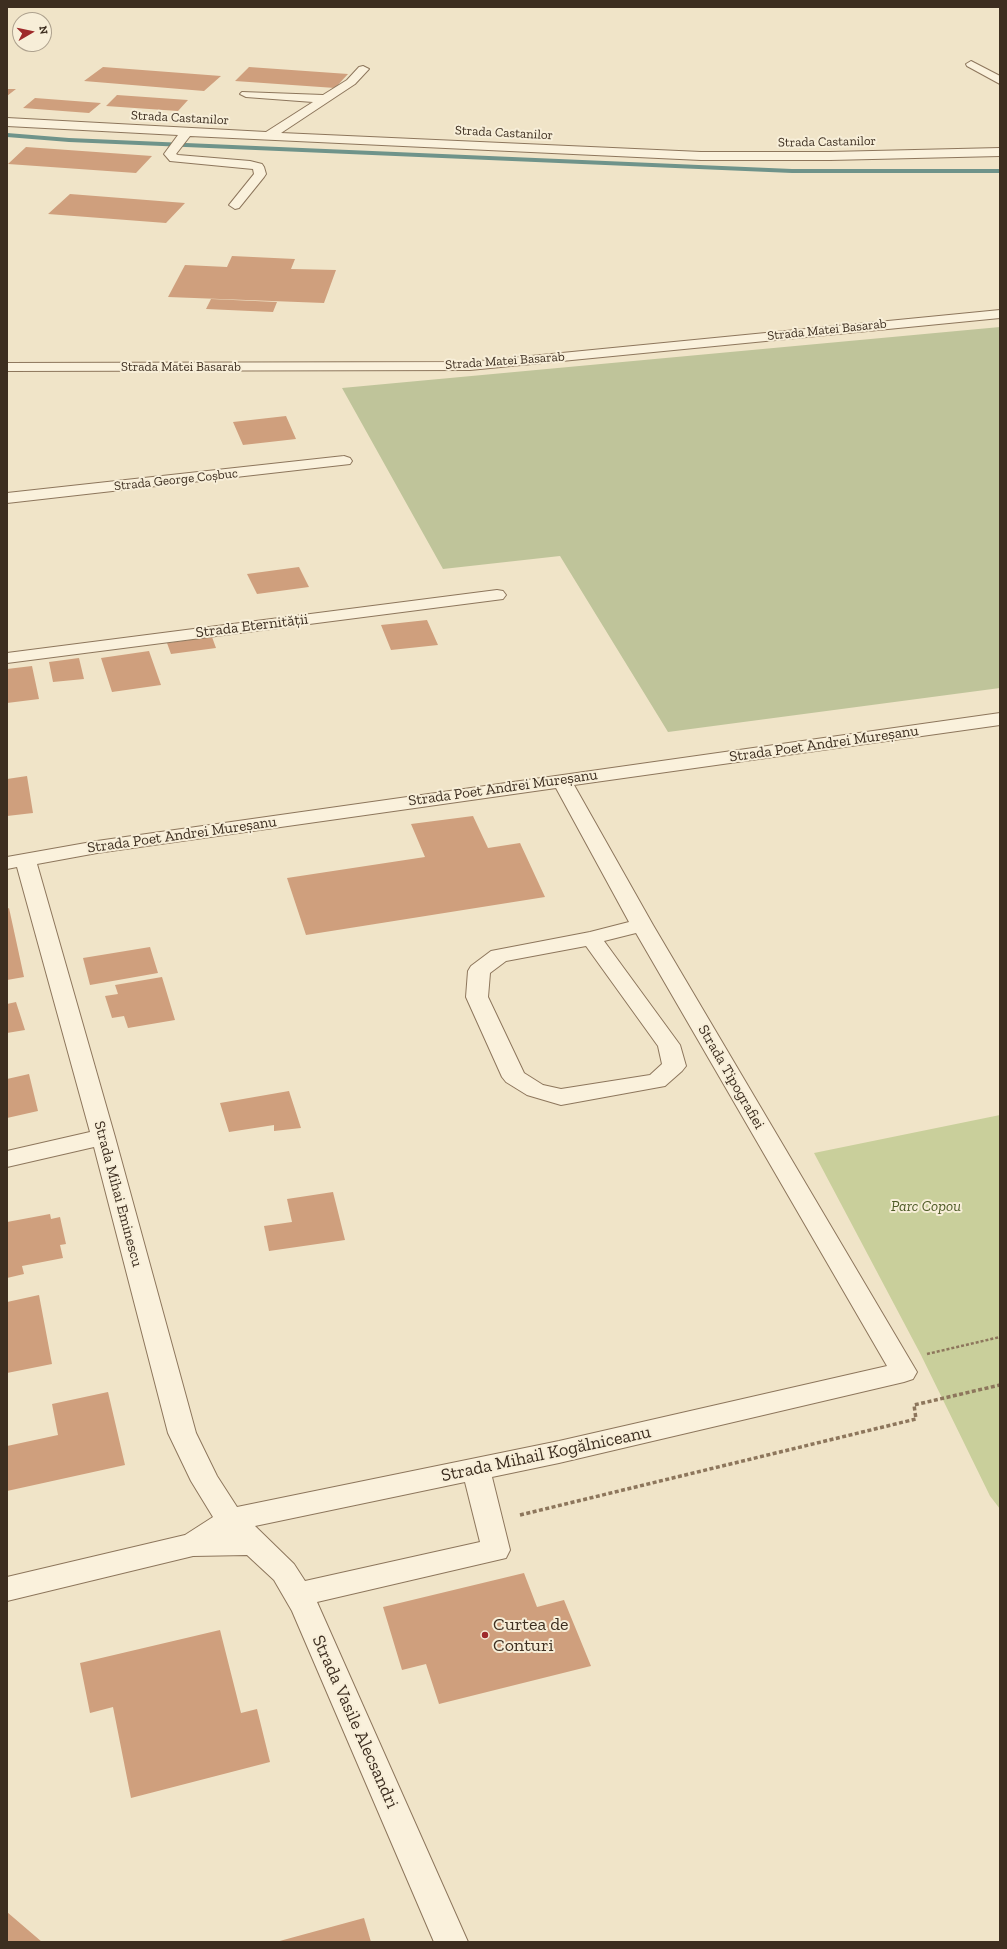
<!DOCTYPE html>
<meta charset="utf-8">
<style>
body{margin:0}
#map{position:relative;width:1007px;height:1949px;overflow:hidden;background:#f0e4c8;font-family:"Zilla Slab",serif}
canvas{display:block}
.frame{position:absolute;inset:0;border:8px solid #3d2e20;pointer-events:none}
.north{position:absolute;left:12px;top:12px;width:40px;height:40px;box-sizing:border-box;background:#f7eed8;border:1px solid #ada18e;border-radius:50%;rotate:81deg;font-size:11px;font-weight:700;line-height:16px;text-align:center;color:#3d2e20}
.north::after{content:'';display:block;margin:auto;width:14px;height:18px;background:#9e2a2b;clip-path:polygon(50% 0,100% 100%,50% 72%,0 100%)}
</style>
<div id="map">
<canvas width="1007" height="1949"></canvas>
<div class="frame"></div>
<div class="north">N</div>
</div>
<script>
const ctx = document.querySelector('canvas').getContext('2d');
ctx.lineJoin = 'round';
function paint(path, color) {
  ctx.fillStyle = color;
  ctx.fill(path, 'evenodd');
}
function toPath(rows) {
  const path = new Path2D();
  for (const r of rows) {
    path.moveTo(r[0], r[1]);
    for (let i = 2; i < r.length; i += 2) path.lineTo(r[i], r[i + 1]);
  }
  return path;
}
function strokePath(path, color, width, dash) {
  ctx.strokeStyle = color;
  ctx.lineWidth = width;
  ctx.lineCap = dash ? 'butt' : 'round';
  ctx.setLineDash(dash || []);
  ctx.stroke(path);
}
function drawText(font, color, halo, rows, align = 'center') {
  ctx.font = font + ' "Zilla Slab",serif';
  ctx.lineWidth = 4;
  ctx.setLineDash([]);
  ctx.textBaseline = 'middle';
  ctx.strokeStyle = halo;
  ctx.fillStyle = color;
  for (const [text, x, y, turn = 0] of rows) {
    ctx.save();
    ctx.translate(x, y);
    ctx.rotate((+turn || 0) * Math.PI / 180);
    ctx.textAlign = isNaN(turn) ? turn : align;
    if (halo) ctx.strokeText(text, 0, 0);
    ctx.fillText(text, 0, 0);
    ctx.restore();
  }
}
const green = toPath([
 [1000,1115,1000,1509,990,1496,921,1355,814,1153]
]);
const cemetery = toPath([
 [1000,327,1000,688,668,732,560,556,443,569,342,388]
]);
const stream = toPath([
 [7,133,69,138,792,169,1000,169,1000,173,792,173,69,142,7,137,7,133]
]);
const building = toPath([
 [103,67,221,76,204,91,84,81],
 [249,67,348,74,335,88,235,81],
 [7,89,16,89,7,96],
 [117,95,188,100,178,111,106,106],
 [35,98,101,103,89,113,23,108],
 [26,147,152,156,136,173,8,164],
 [70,194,185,203,166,223,48,214],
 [232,256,295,259,291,269,336,270,324,303,168,297,185,265,227,267],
 [211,299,277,302,273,312,206,309],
 [286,416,296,439,243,445,233,422],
 [299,567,309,587,257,594,247,574],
 [427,620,438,645,391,650,381,625],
 [212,637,216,648,171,654,167,643],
 [149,651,161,685,112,692,101,658],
 [79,658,84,679,53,682,49,662],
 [32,666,39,699,7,703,7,669],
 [27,776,33,813,7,816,7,779],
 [473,816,488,848,520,843,545,897,306,935,287,878,425,857,411,824],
 [9,908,24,977,7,980,7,909],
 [150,947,158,973,90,985,83,958],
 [162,977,175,1020,128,1028,124,1016,112,1018,105,996,118,994,115,985],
 [16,1002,25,1030,7,1033,7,1004],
 [29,1074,38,1111,7,1118,7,1079],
 [289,1091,301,1128,274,1131,274,1125,229,1132,220,1103],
 [333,1192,345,1240,269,1251,264,1226,292,1222,287,1199],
 [50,1214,51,1219,60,1217,66,1244,60,1245,63,1258,22,1266,24,1274,7,1278,7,1222],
 [39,1295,52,1364,7,1373,7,1302],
 [108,1392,125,1465,7,1491,7,1446,58,1435,52,1404],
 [524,1573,537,1607,564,1600,591,1666,439,1704,426,1664,402,1670,383,1607],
 [220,1630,241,1713,257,1709,270,1762,131,1798,113,1707,90,1713,80,1663],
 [7,1912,42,1942,7,1942],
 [364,1918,371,1942,276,1942]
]);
const pathFar1 = toPath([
 [927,1354,1000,1337]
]);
const path = toPath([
 [520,1515,916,1419,914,1405,1000,1385]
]);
const minor = toPath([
 [971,61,1000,76,1000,84,967,66,966,64,971,61],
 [363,66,369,69,355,84,281,133,701,152,830,152,1000,148,1000,156,830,160,701,160,190,136,176,154,178,155,250,161,262,164,264,167,266,174,264,177,239,208,235,209,229,205,254,174,253,169,170,161,164,154,178,135,7,126,7,118,266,132,313,102,246,97,240,94,242,92,323,95,347,80,359,67,363,66],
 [1000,310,1000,318,470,370,7,371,7,363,470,362,1000,310],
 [344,456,350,458,352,461,350,464,7,503,7,493,344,456],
 [497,590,503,591,506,595,503,599,7,663,7,653,497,590],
 [1000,713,1000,725,574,785,653,925,917,1372,913,1379,904,1382,559,1463,492,1477,510,1550,506,1558,317,1602,468,1942,434,1942,292,1611,274,1580,247,1555,193,1556,7,1601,7,1577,185,1535,213,1517,191,1481,168,1433,94,1147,7,1167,7,1151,90,1132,17,867,7,869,7,857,97,841,1000,713],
 [556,788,629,922,590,932,491,951,471,966,468,971,466,997,502,1077,506,1082,527,1095,561,1105,665,1086,682,1071,686,1066,680,1045,604,941,636,933,887,1366,559,1441,237,1507,217,1476,196,1433,115,1137,37,864,97,853,556,788],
 [586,946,658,1046,662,1064,650,1075,561,1089,543,1085,524,1073,488,997,490,973,506,961,586,946],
 [465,1482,480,1542,305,1581,294,1564,255,1526,465,1482]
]);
const markers = [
 [485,1635,4,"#9e2a2b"]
];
const farStreetnames = [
 ["Strada Castanilor",180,118,3],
 ["Strada Castanilor",504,133,3],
 ["Strada Castanilor",827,142,-1],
 ["Strada Matei Basarab",827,330,-6],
 ["Strada Matei Basarab",505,361,-4],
 ["Strada Matei Basarab",181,367],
 ["Strada George Coșbuc",176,480,-6]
];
const streetNames = [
 ["Strada Eternității",252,626,-7],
 ["Strada Poet Andrei Mureșanu",824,744,-8],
 ["Strada Poet Andrei Mureșanu",503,788,-8],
 ["Strada Poet Andrei Mureșanu",182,835,-8],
 ["Strada Tipografiei",731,1077,60],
 ["Strada Mihai Eminescu",118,1194,75]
];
const parkNames = [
 ["Parc Copou",926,1207]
];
const nearStreetnames = [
 ["Strada Mihail Kogălniceanu",546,1454,-12],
 ["Strada Vasile Alecsandri",355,1722,66]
];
const nearPoinames = [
 ["Curtea de",493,1625],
 ["Conturi",493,1646]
];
paint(green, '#c9cf9b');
paint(cemetery, '#bfc49a');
paint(stream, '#6f938a');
paint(building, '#cf9f7d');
strokePath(minor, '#8d765c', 2);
strokePath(pathFar1, '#8d765c', 2.5, [3, 2]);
strokePath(path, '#8d765c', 3.5, [4, 2.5]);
paint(minor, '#faf1dc');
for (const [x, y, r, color] of markers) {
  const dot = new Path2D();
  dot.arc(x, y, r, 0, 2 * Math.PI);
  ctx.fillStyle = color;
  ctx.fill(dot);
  strokePath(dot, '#f7eed8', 1.5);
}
drawText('13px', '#3d2e20', '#f7eed8', farStreetnames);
drawText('15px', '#3d2e20', '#f7eed8', streetNames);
drawText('italic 15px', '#4d5a26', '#f7eed8', parkNames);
drawText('18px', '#3d2e20', '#f7eed8', nearStreetnames);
drawText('18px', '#3d2e20', '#f7eed8', nearPoinames, 'left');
</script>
